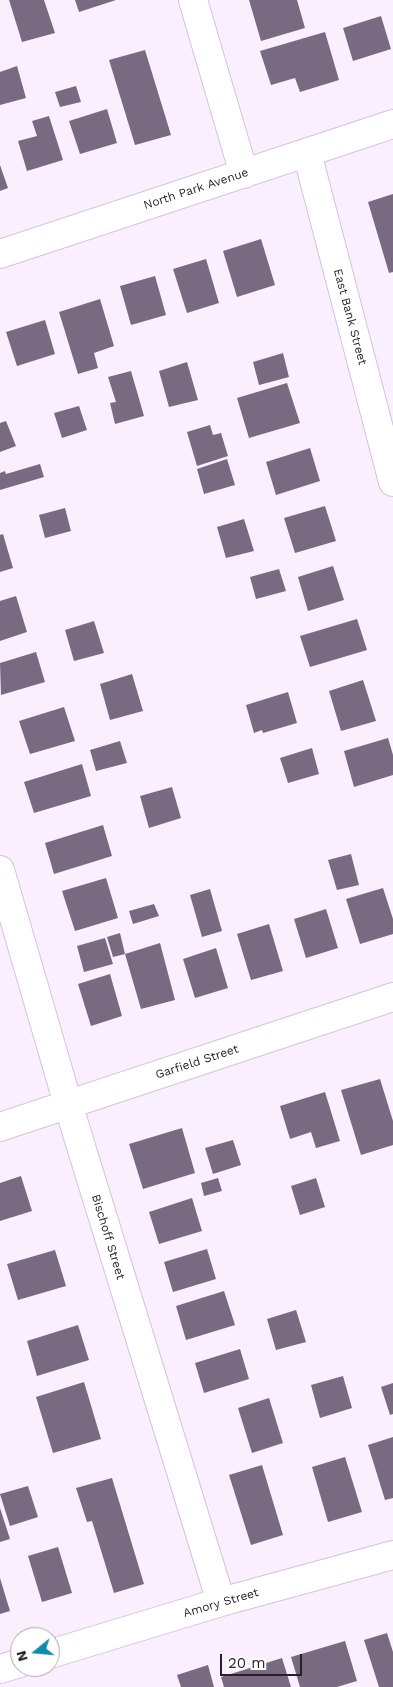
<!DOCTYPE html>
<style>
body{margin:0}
#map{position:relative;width:393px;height:1687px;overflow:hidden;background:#faefff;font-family:"Work Sans",sans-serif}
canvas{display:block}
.north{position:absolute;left:10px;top:1627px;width:50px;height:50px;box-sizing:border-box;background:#fff;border:1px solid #a8a5a9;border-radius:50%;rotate:253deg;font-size:14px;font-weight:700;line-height:20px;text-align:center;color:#261f29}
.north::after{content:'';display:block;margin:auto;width:18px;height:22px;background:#0d8bac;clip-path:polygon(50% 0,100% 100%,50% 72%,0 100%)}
.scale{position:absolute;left:220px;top:1654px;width:82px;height:22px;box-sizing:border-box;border:2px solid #261f29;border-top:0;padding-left:6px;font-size:15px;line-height:18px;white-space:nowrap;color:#261f29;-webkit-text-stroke:4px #fff;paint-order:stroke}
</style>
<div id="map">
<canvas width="393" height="1687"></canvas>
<div class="north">N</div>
<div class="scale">20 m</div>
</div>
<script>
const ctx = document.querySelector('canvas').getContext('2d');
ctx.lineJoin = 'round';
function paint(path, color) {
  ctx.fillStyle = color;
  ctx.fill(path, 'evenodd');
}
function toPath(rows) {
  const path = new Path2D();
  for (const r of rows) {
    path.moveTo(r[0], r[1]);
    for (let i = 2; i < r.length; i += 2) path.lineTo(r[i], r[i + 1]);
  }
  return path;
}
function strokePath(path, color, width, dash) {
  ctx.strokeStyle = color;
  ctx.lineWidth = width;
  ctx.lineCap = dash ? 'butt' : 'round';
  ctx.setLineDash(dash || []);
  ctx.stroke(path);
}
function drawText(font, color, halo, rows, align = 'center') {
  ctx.font = font + ' "Work Sans",sans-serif';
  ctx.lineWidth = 4;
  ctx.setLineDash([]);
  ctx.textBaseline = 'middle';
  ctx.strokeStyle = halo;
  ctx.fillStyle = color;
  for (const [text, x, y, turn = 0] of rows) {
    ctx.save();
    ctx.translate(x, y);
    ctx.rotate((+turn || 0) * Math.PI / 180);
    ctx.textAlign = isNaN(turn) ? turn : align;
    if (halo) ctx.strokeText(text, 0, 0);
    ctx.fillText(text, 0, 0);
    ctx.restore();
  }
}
const building = toPath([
 [9,0,44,0,55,33,22,42],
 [75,0,116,0,79,12],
 [249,0,297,0,305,28,261,41],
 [381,16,391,49,353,61,343,28],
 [325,32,339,80,300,92,295,78,271,85,260,51],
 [145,50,171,135,135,145,109,60],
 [17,66,26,98,0,105,0,72],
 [76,86,81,102,60,107,55,92],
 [107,109,117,143,80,154,69,121],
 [49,116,63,160,27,171,18,141,37,136,32,121],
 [0,165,8,188,0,191],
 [393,194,393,272,389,273,368,202],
 [261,239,275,285,237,297,223,251],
 [206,259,219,303,187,313,173,269],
 [155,276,166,315,131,325,120,286],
 [100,299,114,346,94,353,98,368,78,374,59,312],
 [45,320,55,354,17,366,6,332],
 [283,353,289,377,259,385,253,362],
 [187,362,198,400,169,407,159,371],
 [131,371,144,416,115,424,110,403,116,402,108,377],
 [287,383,300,423,249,438,237,398],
 [79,406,87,430,62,438,54,413],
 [6,421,16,446,0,452,0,423],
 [210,425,213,435,221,433,228,456,197,466,187,432],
 [310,448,320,481,276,495,266,462],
 [227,459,235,485,204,494,197,469],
 [40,464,44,477,0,490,0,473,5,471,6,474],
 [325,506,336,541,295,553,284,518],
 [65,508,71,531,45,538,39,515],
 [244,519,254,551,226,558,217,527],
 [3,534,13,568,0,572,0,535],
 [333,566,344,600,308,611,298,577],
 [279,569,286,591,256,599,250,577],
 [16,596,27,632,0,641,0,601],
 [357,619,367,650,310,667,300,636],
 [94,621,104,653,74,661,65,630],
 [36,652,45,682,1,695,0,663],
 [132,674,143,711,110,720,100,684],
 [363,680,376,721,341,731,329,691],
 [288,692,297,723,263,733,262,730,254,733,246,705],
 [64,707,75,741,30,754,19,721],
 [388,738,393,755,393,775,354,787,344,751],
 [120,741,127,763,96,771,90,750],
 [312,748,319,774,288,783,280,758],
 [82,764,91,796,34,813,24,782],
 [172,787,181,818,149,828,140,796],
 [103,825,112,856,54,874,45,843],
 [351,854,359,885,337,890,328,860],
 [106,878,118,918,75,931,62,891],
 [383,888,393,919,393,934,360,944,346,899],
 [210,889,222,931,202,937,190,895],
 [154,904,159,916,133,924,129,911],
 [326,909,338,948,306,958,294,919],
 [269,924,283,971,251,980,237,934],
 [120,933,125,954,113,957,107,937],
 [105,938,113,964,84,972,77,946],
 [160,943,175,1000,141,1009,125,954],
 [216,948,228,988,195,998,183,959],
 [110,974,122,1016,91,1026,78,984],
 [380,1079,393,1121,393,1145,361,1155,341,1090],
 [325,1092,340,1141,316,1148,311,1132,290,1139,280,1106],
 [182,1128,195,1173,143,1189,129,1144],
 [233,1140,241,1165,213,1174,205,1148],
 [21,1176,32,1211,0,1221,0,1183],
 [218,1178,222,1191,204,1196,201,1183],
 [316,1178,325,1207,300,1215,291,1186],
 [192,1198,202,1231,159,1244,149,1212],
 [207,1249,216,1279,173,1292,164,1262],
 [55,1250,66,1286,18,1300,7,1264],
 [224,1291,235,1325,186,1340,176,1306],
 [296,1310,306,1342,276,1350,267,1319],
 [78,1325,89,1360,37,1376,27,1341],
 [240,1349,249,1379,204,1393,195,1363],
 [343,1376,352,1408,320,1418,311,1385],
 [84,1382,101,1439,53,1453,36,1397],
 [393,1383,393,1414,390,1415,381,1387],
 [269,1398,283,1443,252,1453,238,1408],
 [393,1437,393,1498,385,1500,368,1445],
 [345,1457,362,1512,328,1522,312,1467],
 [262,1465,283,1535,251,1545,229,1475],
 [112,1478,144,1584,114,1593,92,1521,87,1522,76,1488],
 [28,1486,38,1517,10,1526,0,1494],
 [0,1508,10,1539,0,1542],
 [58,1547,72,1593,42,1602,28,1556],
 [0,1578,10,1611,0,1614],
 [387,1633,393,1652,393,1687,379,1687,364,1640],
 [345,1641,357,1681,337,1687,300,1687,291,1657],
 [282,1658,291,1687,224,1687,221,1677],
 [208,1665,214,1687,181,1687,177,1675]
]);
const street = toPath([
 [193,0,244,174],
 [307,153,393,482],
 [0,254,393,124],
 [0,870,68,1104,221,1602],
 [0,1127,393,997],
 [50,1654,221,1602,393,1555],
 [0,1669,20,1663]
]);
const streetNames = [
 ["North Park Avenue",196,189,-18],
 ["East Bank Street",350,317,75],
 ["Garfield Street",197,1062,-18],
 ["Bischoff Street",108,1237,73],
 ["Amory Street",221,1603,-16]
];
paint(building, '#7a6a81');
strokePath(street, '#d4c2dc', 30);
strokePath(street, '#fff', 28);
drawText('12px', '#261f29', '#fff', streetNames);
</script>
